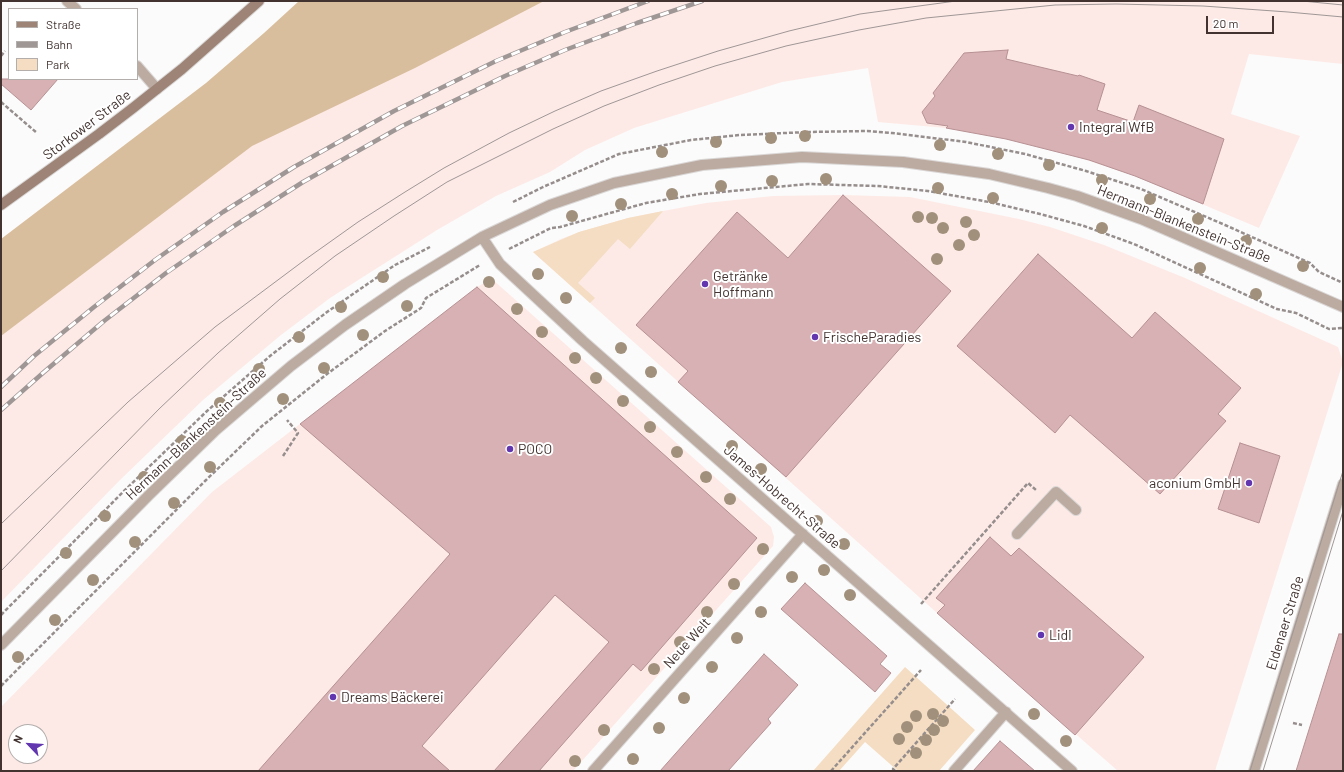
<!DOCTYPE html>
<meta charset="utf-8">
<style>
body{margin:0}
#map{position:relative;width:1344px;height:772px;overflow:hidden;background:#fbfbfb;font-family:Barlow,sans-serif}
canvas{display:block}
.frame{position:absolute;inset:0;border:2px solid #423330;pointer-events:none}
.legend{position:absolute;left:8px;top:8px;width:130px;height:72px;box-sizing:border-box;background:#fff;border:1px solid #b3adac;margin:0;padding:5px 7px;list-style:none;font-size:12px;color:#423330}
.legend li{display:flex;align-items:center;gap:8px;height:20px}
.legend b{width:20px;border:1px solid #b3adac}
.north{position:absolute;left:8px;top:724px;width:40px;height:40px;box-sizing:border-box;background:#fff;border:1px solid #b3adac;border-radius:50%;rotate:295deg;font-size:11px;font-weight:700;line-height:16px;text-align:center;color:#423330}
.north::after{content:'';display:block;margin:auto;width:14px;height:18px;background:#6236ae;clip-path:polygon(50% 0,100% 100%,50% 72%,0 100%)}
.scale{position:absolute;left:1206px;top:16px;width:68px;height:18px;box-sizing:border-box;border:2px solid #423330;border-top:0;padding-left:5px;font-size:12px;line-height:14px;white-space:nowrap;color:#423330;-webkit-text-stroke:3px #fff;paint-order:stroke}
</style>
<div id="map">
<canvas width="1344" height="772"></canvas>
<div class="frame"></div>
<ul class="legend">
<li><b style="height:5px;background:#9d8476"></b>Straße</li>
<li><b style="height:5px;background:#9f9796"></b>Bahn</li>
<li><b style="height:11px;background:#f4ddc2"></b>Park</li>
</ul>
<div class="north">N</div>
<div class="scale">20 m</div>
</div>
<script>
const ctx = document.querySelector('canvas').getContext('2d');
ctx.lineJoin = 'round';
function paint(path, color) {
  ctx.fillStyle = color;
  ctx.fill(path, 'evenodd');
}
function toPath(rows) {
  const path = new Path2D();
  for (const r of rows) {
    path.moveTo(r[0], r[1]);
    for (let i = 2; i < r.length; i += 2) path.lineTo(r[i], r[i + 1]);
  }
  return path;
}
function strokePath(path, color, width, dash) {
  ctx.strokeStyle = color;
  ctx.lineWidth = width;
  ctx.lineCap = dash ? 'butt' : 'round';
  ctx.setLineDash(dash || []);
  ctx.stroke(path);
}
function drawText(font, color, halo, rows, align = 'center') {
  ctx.font = font + ' Barlow,sans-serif';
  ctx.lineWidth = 4;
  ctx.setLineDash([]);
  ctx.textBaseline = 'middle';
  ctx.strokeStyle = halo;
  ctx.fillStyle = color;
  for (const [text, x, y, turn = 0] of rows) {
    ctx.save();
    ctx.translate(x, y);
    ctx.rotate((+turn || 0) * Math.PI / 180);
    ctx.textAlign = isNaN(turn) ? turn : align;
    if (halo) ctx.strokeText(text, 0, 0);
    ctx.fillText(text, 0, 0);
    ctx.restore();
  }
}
const built = toPath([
 [403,1,1343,1,1343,64,1249,54,1231,114,1300,136,1259,228,1135,176,1065,153,983,134,946,128,878,122,868,68,782,82,634,128,585,150,550,172,496,196,437,230,330,298,281,335,203,400,120,480,1,602,1,266],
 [843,195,910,197,1019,219,1050,227,1104,245,1185,278,1338,347,1343,362,1215,771,1118,771,937,613,533,252,561,239,579,232,628,218,663,211,706,203,773,196],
 [492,279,771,527,774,537,773,546,573,771,1,771,1,707,212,492,477,287],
 [16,732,40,732,40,756,16,756]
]);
const green = toPath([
 [663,211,630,249,618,239,578,283,595,298,590,303,533,252,579,232,628,218],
 [905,667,975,730,939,771,898,771,865,742,839,771,813,771]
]);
const forest = toPath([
 [299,1,544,1,415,68,252,146,1,336,1,239,206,83,264,33]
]);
const building = toPath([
 [1008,50,1006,59,1078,76,1079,75,1105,84,1097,110,1133,122,1139,105,1224,139,1203,204,1135,176,1089,160,1006,139,946,128,948,126,927,123,922,112,935,96,933,93,964,53,1008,50],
 [1,79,58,79,31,110,1,84,1,79],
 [843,195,951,291,786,477,678,382,688,371,636,325,737,212,788,258,843,195],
 [1038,254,1132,338,1155,312,1241,388,1218,414,1226,421,1160,494,1070,415,1055,433,957,346,1038,254],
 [477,287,757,538,641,671,633,664,539,771,494,771,609,642,555,595,422,746,450,771,258,771,450,554,300,424,477,287],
 [1240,443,1280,456,1259,523,1218,509,1240,443],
 [990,537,1011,556,1019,548,1144,657,1075,735,937,613,945,605,936,598,990,537],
 [805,583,887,656,880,664,891,673,875,692,781,609,805,583],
 [1339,634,1343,634,1343,771,1296,771,1339,634],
 [764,654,798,685,768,719,771,723,728,771,660,771,764,654],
 [1000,741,1035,771,973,771,1000,741]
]);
const path = toPath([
 [1,56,5,51],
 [1,102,37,133],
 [513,202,543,187,619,154,691,140,740,135,808,132,867,131,892,133,966,142,1025,154,1086,171,1141,189,1225,225,1310,263,1319,272,1343,283],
 [509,249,551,228,560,227,646,203,700,194,808,184,878,186,928,191,989,202,1040,214,1084,226,1134,244,1277,309,1296,313,1329,329,1343,328],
 [283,456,298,433,287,420],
 [921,604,1028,483,1036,490],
 [1,615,124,491,207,411,270,356,327,312,395,265,430,247],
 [1,686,205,481,262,426,327,374,385,331,421,308,426,298,480,265],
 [1293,723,1302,725],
 [831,771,921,670],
 [895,771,893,769,955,699]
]);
const service = toPath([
 [67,1,76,9],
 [137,66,157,89],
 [1017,534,1056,492,1076,510]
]);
const minor = toPath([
 [482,237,500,264,583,341,1072,771],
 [1,645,149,495,216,430,291,366,345,325,405,284,482,237,550,205,614,183,702,165,802,157,903,162,989,174,1048,188,1077,196,1141,219,1343,307],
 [593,771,803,534],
 [954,771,1006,712]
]);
const tertiary = toPath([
 [1254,771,1343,484]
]);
const secondary = toPath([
 [1,205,99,134,133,108,182,69,259,1]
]);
const tram = toPath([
 [1302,1,1343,5],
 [1,524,128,402,215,327,306,259,358,222,405,192,444,168,509,133,555,111,601,91,657,71,718,51,789,31,860,14,956,1],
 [1,571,159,409,218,353,280,299,335,256,394,216,447,182,553,129,604,106,659,85,715,66,786,46,859,30,926,18,1055,5,1116,4,1203,6,1288,12,1343,17],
 [1250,771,1343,471],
 [1263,771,1343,511]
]);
const rail = toPath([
 [1,387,34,356,94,307,155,260,223,212,294,167,394,111,496,61,565,32,648,1],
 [1,410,44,372,104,321,166,273,234,226,303,182,402,126,505,76,565,50,637,23,702,1]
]);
const trees = [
 [805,136],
 [771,138],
 [716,142],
 [940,145],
 [662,152],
 [998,154],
 [1049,165],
 [826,179],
 [1102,180],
 [772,181],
 [721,186],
 [938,188],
 [672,194],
 [993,198],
 [1150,199],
 [621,204],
 [572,216],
 [918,217],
 [932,218],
 [1198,219],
 [966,222],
 [943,228],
 [1102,228],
 [974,235],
 [1246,241],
 [959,245],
 [937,259],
 [1303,266],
 [1200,268],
 [538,274],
 [383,277],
 [489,282],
 [1256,294],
 [566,298],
 [407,306],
 [341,307],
 [517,309],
 [542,332],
 [363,335],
 [299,337],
 [621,348],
 [575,358],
 [324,368],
 [259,369],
 [651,372],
 [596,378],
 [283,399],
 [623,401],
 [220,403],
 [650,427],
 [182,441],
 [732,446],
 [677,452],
 [210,467],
 [761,469],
 [144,477],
 [706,477],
 [730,499],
 [174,503],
 [105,516],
 [817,521],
 [135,542],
 [844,544],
 [763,549],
 [66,553],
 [824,570],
 [792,577],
 [93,580],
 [734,584],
 [850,595],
 [707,612],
 [761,612],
 [55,620],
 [737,638],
 [680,642],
 [18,657],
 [712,667],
 [654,669],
 [684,698],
 [933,714],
 [1034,714],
 [916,716],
 [943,721],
 [907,727],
 [659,728],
 [604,730],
 [934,730],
 [899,739],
 [926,740],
 [1066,741],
 [916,753],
 [633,759],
 [575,761]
];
const markers = [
 [1071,127,4,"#6236ae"],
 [705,284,4,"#6236ae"],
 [815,337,4,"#6236ae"],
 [510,449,4,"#6236ae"],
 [1249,483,4,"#6236ae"],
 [1041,635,4,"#6236ae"],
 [333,697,4,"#6236ae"]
];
const streetNames = [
 ["Storkower Straße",87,125,-37],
 ["Hermann-Blankenstein-Straße",1184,224,22],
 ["Hermann-Blankenstein-Straße",196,434,-43],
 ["James-Hobrecht-Straße",782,497,41],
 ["Eldenaer Straße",1285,623,-73],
 ["Neue Welt",687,643,-48]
];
const poiNames = [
 ["Integral WfB",1079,127],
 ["Getränke",713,276],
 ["Hoffmann",713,292],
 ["FrischeParadies",823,337],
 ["POCO",518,449],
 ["aconium GmbH",1241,483,"right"],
 ["Lidl",1049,635],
 ["Dreams Bäckerei",341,697]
];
paint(built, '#fdeae6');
paint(green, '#f4ddc2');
paint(forest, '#d9be9e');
paint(building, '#d7b1b3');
strokePath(building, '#b79194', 1);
strokePath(service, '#dad7d6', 12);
strokePath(minor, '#dad7d6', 12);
strokePath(tertiary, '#dad7d6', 12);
strokePath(secondary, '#dad7d6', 12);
strokePath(path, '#968e8d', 2.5, [4, 2]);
strokePath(service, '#bcaba1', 10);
strokePath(minor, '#bcaba1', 10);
strokePath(tertiary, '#bcaba1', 10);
strokePath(secondary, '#9d8476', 10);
strokePath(tram, '#9f9796', 1);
strokePath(rail, '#9f9796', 4.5);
strokePath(rail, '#fff', 3, [9]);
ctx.fillStyle = '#a1917c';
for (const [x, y] of trees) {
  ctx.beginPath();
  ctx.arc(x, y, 6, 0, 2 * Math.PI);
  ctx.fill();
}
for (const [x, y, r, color] of markers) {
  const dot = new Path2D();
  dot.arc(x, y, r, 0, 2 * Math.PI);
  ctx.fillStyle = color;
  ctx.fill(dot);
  strokePath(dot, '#fff', 1.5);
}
drawText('14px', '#423330', '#fff', streetNames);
drawText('14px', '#423330', '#fff', poiNames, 'left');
</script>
